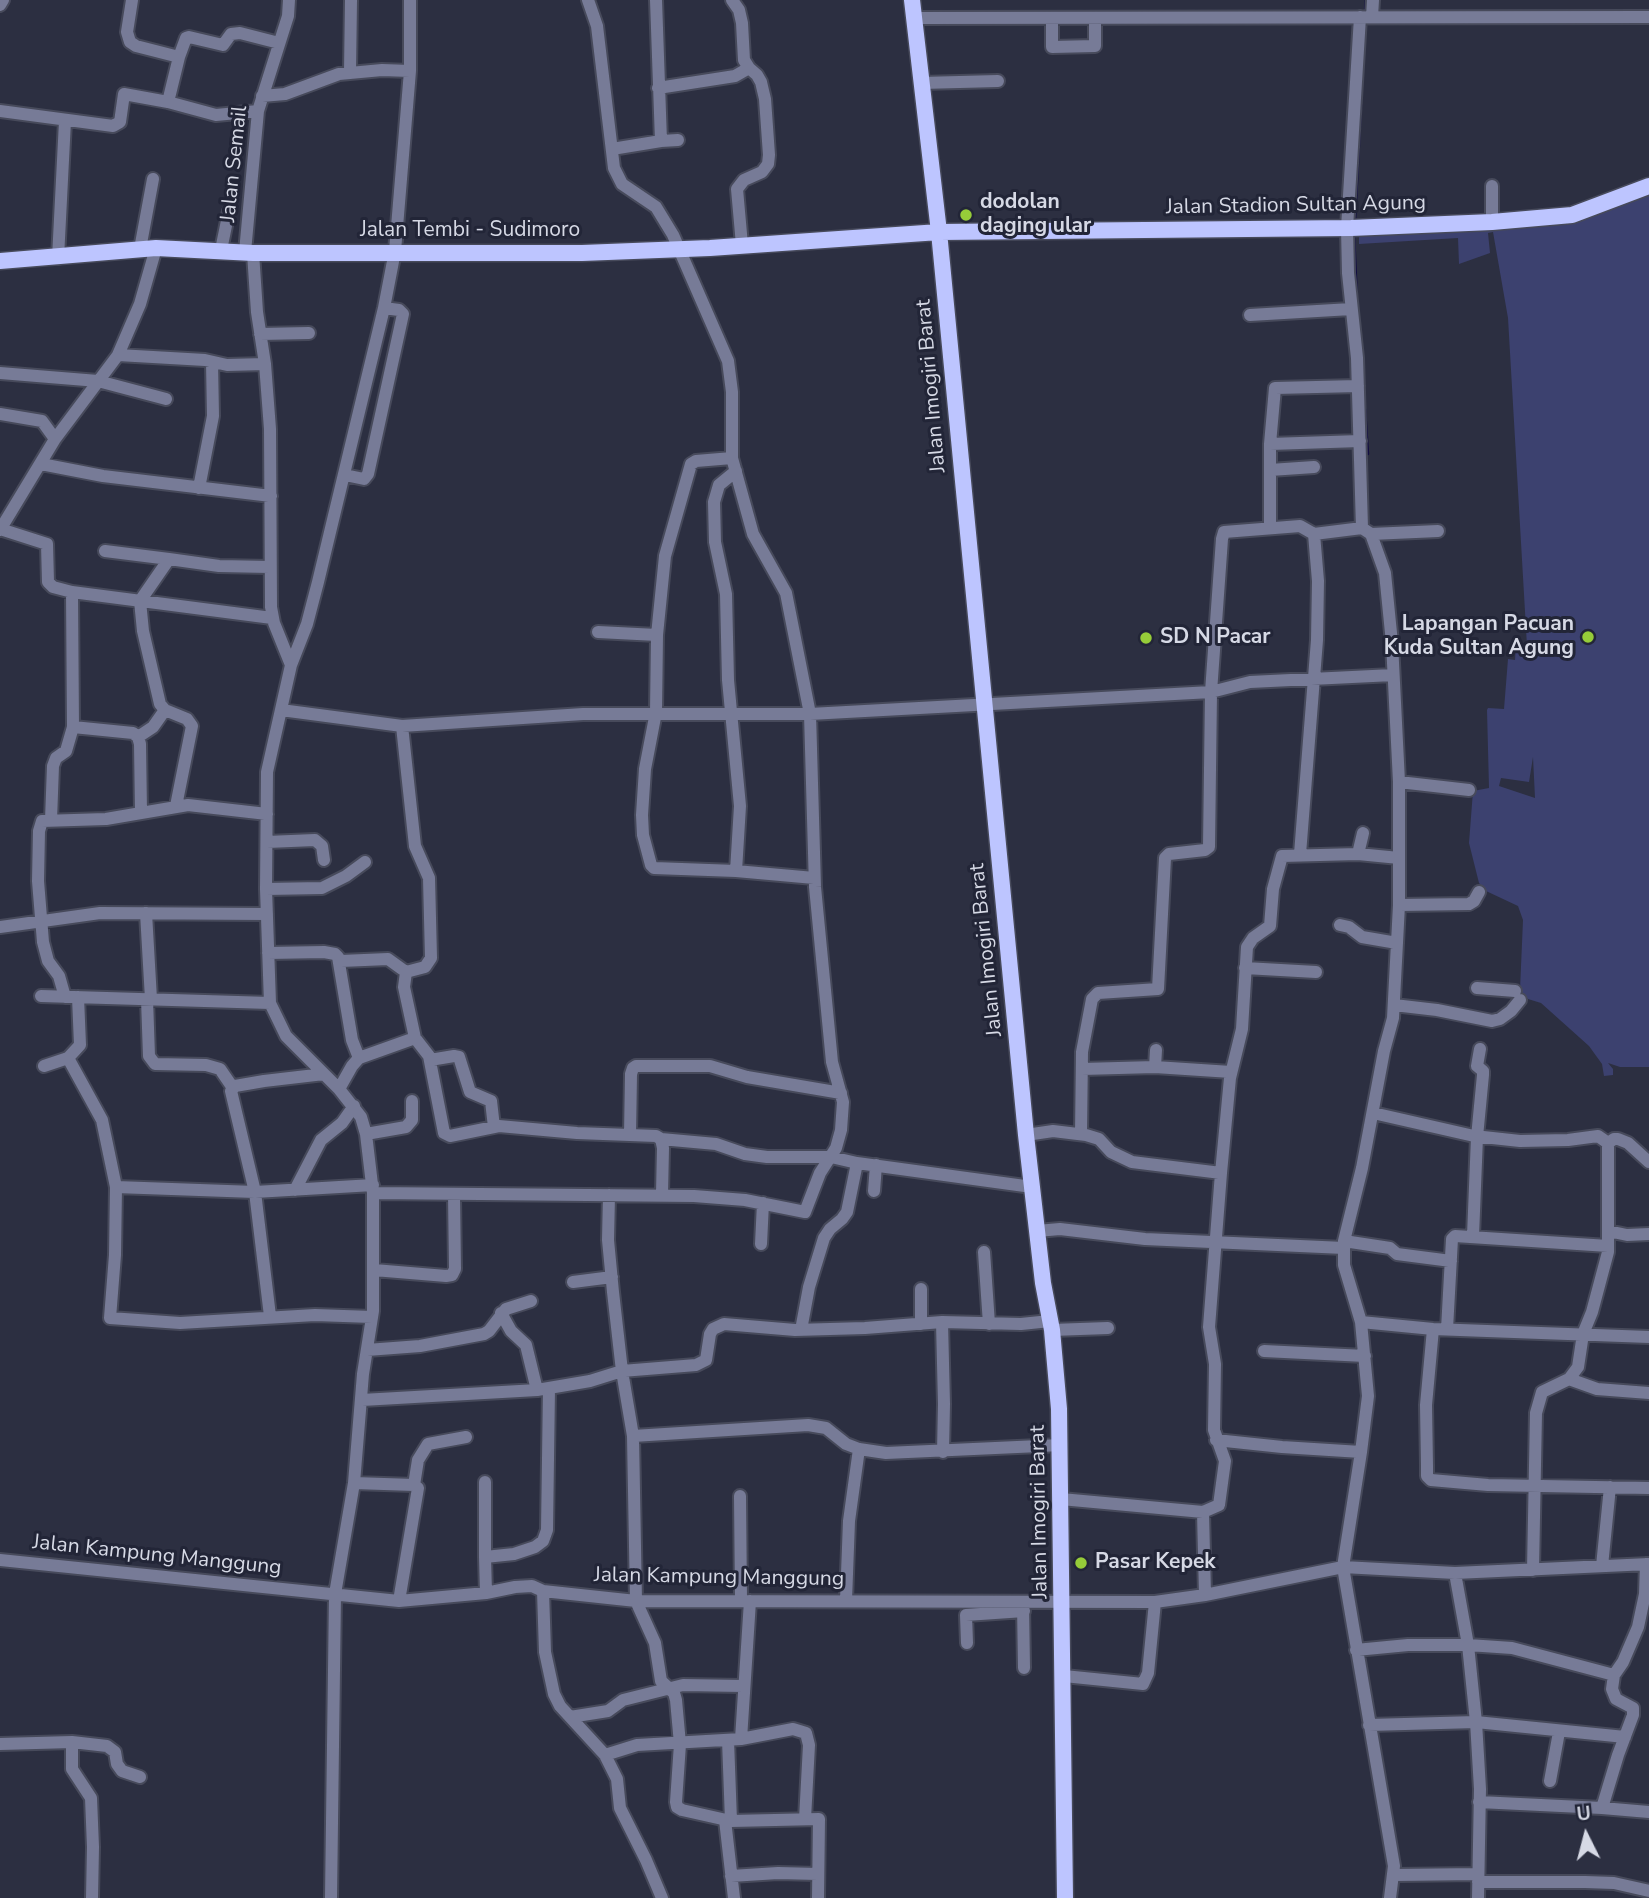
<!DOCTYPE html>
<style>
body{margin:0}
#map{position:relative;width:1649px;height:1898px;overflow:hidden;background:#2c2f41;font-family:"Nunito Sans",sans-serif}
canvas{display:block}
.north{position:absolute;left:1551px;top:1800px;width:70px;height:70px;-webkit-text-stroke:5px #222537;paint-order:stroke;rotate:354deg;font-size:19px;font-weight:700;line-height:28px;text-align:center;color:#d6d9e5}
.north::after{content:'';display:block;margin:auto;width:24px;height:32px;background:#d6d9e5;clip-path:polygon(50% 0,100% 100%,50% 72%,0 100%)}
</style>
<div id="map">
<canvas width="1649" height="1898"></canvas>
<div class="north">U</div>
</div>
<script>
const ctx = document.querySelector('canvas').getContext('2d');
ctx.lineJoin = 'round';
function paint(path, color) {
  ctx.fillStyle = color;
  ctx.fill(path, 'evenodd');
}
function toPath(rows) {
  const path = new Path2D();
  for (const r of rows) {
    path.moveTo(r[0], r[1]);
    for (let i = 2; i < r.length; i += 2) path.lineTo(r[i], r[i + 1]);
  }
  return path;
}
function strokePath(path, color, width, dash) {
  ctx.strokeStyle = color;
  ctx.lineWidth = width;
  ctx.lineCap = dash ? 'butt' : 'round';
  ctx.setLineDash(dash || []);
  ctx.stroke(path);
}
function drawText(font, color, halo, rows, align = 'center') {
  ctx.font = font + ' "Nunito Sans",sans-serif';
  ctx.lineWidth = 6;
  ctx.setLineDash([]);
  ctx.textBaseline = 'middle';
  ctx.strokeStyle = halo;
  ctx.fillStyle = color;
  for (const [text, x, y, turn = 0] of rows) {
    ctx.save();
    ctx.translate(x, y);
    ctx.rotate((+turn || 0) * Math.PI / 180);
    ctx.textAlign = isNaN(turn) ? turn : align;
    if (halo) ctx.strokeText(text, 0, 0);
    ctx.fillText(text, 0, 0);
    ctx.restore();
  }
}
const green = toPath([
 [1649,194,1649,1067,1620,1067,1608,1063,1613,1069,1613,1075,1604,1076,1602,1064,1589,1046,1541,1003,1528,999,1524,995,1520,990,1523,920,1518,906,1486,891,1479,883,1469,843,1473,791,1489,788,1487,710,1488,708,1504,709,1508,659,1515,660,1516,645,1527,646,1508,318,1493,232,1488,233,1490,253,1459,264,1458,238,1359,244,1359,234,1457,229],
 [1533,757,1535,798,1499,786,1501,778,1529,782]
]);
const stream = toPath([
 [1365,14,1366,0],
 [1355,220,1361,105],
 [1354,234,1357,301],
 [1365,409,1368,454]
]);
const minor = toPath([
 [132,0,127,32,130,42,136,46,179,57,168,102],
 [732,0,739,10,742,23,744,60,749,68,757,75,761,82,765,99,769,155,768,164,762,172,744,180,737,189,742,245],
 [0,5,3,0],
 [1360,17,1347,228,1348,273,1357,358,1362,528,1371,534,1385,573,1392,643,1399,782,1399,905,1393,1018,1384,1051,1362,1168,1344,1241,1344,1265,1361,1322,1368,1396,1361,1452,1343,1567,1394,1866,1390,1898],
 [1372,17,1373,0],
 [914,18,1649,17],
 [1052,18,1052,47,1095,46,1095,18],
 [179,57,186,38,189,37,223,45,231,34,240,33,279,43],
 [350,72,351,0],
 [921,83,998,81],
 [658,88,735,76,749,68],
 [262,96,285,94,339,74,382,70,410,71],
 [0,111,113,126,120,122,124,94,168,102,216,115,258,111],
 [661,141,678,140],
 [612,149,661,141,656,0],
 [1492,222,1492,186],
 [140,249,153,179],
 [221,250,229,211],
 [245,252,258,111,288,16,289,0],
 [253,253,257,312,265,364,270,429,271,607,274,623,291,665,267,772,266,889,270,1003,286,1036,339,1089,361,1117,366,1134,373,1193,373,1311,363,1374,354,1483,335,1594,331,1898],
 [58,258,65,121],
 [1250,315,1351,309],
 [260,334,309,333],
 [118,355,205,360,227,365,265,364],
 [0,373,98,381,166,399],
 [0,414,42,421,55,439],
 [1270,444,1360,441],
 [732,458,696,461,691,464,665,556,657,635,656,712,645,769,642,815,643,835,651,865,654,868,736,871,814,878],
 [41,464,103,476,271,496],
 [1270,470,1314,467],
 [736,471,719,485,714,502,715,542,726,594,728,680,740,806,736,871],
 [345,475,364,479,368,474,403,314,399,310,384,308],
 [199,488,213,416,212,362],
 [1270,527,1270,444,1275,388,1358,386],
 [0,529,47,544,48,582,53,587,72,592,272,618],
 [0,530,55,439,118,355,140,304,156,248],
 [1371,534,1438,531],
 [105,551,169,559],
 [72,592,73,727,133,733,138,737,140,744,141,813],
 [598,632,657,635],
 [291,665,307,624,318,582,384,308,395,251,410,71,410,0],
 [281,710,402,726,583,714,810,714,1211,692,1250,682,1393,675],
 [402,726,415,846,429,878,431,958,425,967,406,972,404,987,415,1038,429,1056,444,1133,450,1136,499,1126,577,1133,656,1136,661,1139,663,1148,662,1194],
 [138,737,153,727,165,710],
 [1399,782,1469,790],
 [176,806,192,726,187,719,165,710,160,704,143,631,140,601,169,559,219,566,270,567],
 [51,820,53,766,56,758,66,751,73,727],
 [267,842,315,840,322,846,324,860],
 [1300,854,1317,640,1318,581,1314,534],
 [1358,854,1363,833],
 [266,889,322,888,346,876,365,862],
 [1399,905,1469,904,1474,901,1479,892],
 [146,913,151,999],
 [1340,925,1349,927,1362,937,1397,943],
 [0,927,100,913,267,914],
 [268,953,324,952,335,954,338,957,352,1040,359,1058],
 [341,961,388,959,406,972],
 [1245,968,1316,972],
 [1477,988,1515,991],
 [41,996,270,1003],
 [65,997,59,976,48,961,43,942,38,881,39,831,42,821,106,819,188,805,267,814],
 [147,999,149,1056,155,1064,206,1065,220,1069,233,1088],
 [1394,1005,1437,1010,1492,1021,1500,1019,1511,1011,1520,1000],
 [68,1058,102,1120,116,1187,115,1255,110,1318,180,1323,315,1315,372,1317],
 [430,1060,454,1056,459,1057,470,1092,491,1101,494,1127],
 [44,1066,68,1058,80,1045,78,997],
 [1155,1067,1231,1072],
 [1082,1069,1155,1067,1156,1050],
 [339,1089,352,1066,359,1058,415,1038],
 [1373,1113,1474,1136,1520,1141,1568,1140,1598,1136,1608,1143,1614,1139,1618,1139,1628,1143,1649,1162],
 [366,1134,406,1127,412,1120,412,1101],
 [1081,1134,1082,1052,1092,999,1098,993,1158,989,1165,858,1169,854,1205,850,1209,847,1211,692,1222,539,1224,532,1300,526,1314,534,1362,528],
 [630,1135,631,1074,633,1068,636,1066,710,1066,747,1077,841,1093],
 [1026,1135,1053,1131,1086,1135,1099,1139,1111,1152,1132,1162,1221,1173,1230,1078,1242,1029,1247,947,1253,938,1270,926,1273,889,1282,856,1358,854,1399,858],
 [661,1139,716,1144,745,1154,767,1157,831,1157,857,1163,1032,1187],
 [116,1187,255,1192,373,1185],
 [295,1190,321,1140,342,1123,354,1106],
 [874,1191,876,1165],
 [373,1193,694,1196,745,1200,805,1212,820,1173,836,1148,841,1130,843,1102,832,1062,815,887,810,714,786,593,753,534,732,458,732,392,728,361,673,235,656,207,622,184,614,168,597,26,588,0],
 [609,1195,608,1240,613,1292,622,1371,633,1436,636,1601,655,1643,661,1681,674,1693,676,1700,680,1744,676,1802,677,1807,682,1810,731,1821,819,1819,818,1898],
 [1037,1231,1060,1229,1145,1239,1344,1248],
 [1608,1231,1627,1235,1649,1234],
 [1473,1236,1477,1137,1483,1075,1483,1071,1477,1066,1480,1049],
 [1344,1241,1390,1248,1397,1254,1451,1261],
 [761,1244,763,1203],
 [984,1252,989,1324],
 [374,1270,446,1276,452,1275,455,1269,454,1195],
 [573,1282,612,1277],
 [501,1313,511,1331,526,1345,537,1390],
 [270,1316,255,1192,231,1091,235,1086,264,1081,324,1074],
 [942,1322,944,1404,943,1452],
 [1361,1322,1433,1329,1649,1337],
 [921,1324,921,1289],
 [1433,1329,1426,1405,1427,1466,1427,1476,1431,1480,1488,1485,1649,1488],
 [1447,1329,1452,1239,1455,1236,1608,1246],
 [801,1330,809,1287,824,1238,830,1229,842,1219,847,1212,857,1163],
 [1052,1330,1108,1328],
 [367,1350,420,1346,484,1334,489,1331,506,1309,531,1301],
 [1264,1351,1365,1356],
 [1569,1379,1597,1389,1649,1393],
 [362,1400,537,1390,590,1381,622,1371,696,1365,706,1360,710,1334,713,1329,724,1324,795,1330,865,1328,942,1322,1021,1324,1050,1321],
 [633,1436,808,1425,826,1428,846,1444,859,1449,886,1453,1061,1445],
 [1216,1440,1282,1447,1361,1452],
 [354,1483,414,1485,418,1488,399,1601],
 [414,1485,418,1460,428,1444,466,1437],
 [740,1496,741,1600],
 [1061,1499,1203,1512,1219,1505,1225,1461,1214,1430,1215,1364,1209,1327,1221,1173],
 [1203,1512,1205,1595],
 [485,1557,485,1482],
 [0,1560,399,1601,486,1593,515,1587,532,1586,543,1591,636,1601,1155,1602,1205,1595,1343,1567,1455,1573,1649,1564],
 [1646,1564,1645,1594,1638,1627,1623,1662,1614,1675,1612,1689,1616,1699,1633,1708,1633,1715,1618,1755,1602,1808,1649,1812],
 [1602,1566,1610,1487],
 [1533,1570,1536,1413,1542,1392,1569,1379,1578,1367,1583,1334,1592,1312,1608,1252,1608,1143],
 [1455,1573,1468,1645,1476,1722,1480,1789,1478,1898],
 [543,1591,545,1652,554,1694,560,1706,605,1755,617,1779,620,1808,646,1860,662,1898],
 [486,1593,485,1557,514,1554,535,1547,543,1541,547,1530,549,1388],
 [846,1600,849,1521,859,1449],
 [750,1601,741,1739,793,1729,806,1733,809,1745,805,1819],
 [1023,1604,1024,1668],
 [967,1643,966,1615,1024,1611],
 [1356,1650,1408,1645,1468,1645,1512,1648,1614,1675],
 [1064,1676,1143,1684,1148,1673,1155,1602],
 [570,1717,608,1711,623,1700,683,1685,743,1686],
 [1369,1725,1476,1722,1625,1737],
 [728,1740,731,1821],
 [72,1742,72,1769,91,1798,93,1847,92,1898],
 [0,1744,72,1742,107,1746,115,1752,117,1764,122,1771,140,1777],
 [605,1755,637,1745,741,1739],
 [1550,1781,1559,1732],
 [1479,1802,1602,1808],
 [725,1820,734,1898],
 [1395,1875,1478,1874],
 [731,1876,778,1873,818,1874],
 [1478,1882,1585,1882,1614,1883,1649,1891]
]);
const major = toPath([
 [912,0,939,232,1026,1135,1043,1283,1052,1330,1059,1409,1065,1898],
 [0,261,156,248,253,253,582,253,710,248,939,232,1351,228,1492,222,1572,215,1649,186]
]);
const markers = [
 [966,215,7,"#96cc39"],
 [1588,637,7,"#96cc39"],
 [1146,638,7,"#96cc39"],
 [1081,1563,7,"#96cc39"]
];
const streetNames = [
 ["Jalan Semail",235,164,-84],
 ["Jalan Stadion Sultan Agung",1296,206,-1],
 ["Jalan Tembi - Sudimoro",470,231],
 ["Jalan Imogiri Barat",932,386,-95],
 ["Jalan Imogiri Barat",987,950,-96],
 ["Jalan Imogiri Barat",1040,1512,-91],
 ["Jalan Kampung Manggung",157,1556,6],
 ["Jalan Kampung Manggung",719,1578,1]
];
const poiNames = [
 ["dodolan",980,203],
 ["daging ular",980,227],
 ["Lapangan Pacuan",1574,625,"right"],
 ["Kuda Sultan Agung",1574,649,"right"],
 ["SD N Pacar",1160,638],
 ["Pasar Kepek",1095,1563]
];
paint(green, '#3c416f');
strokePath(stream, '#110c41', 2.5);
strokePath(minor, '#474a5b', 16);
strokePath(major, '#474a5b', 19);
strokePath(minor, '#777b97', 12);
strokePath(major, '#bdc5ff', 16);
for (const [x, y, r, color] of markers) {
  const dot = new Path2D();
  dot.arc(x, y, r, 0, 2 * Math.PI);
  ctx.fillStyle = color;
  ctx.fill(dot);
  strokePath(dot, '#222537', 2.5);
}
drawText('21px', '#d6d9e5', '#222537', streetNames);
drawText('bold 21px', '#d6d9e5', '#222537', poiNames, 'left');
</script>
